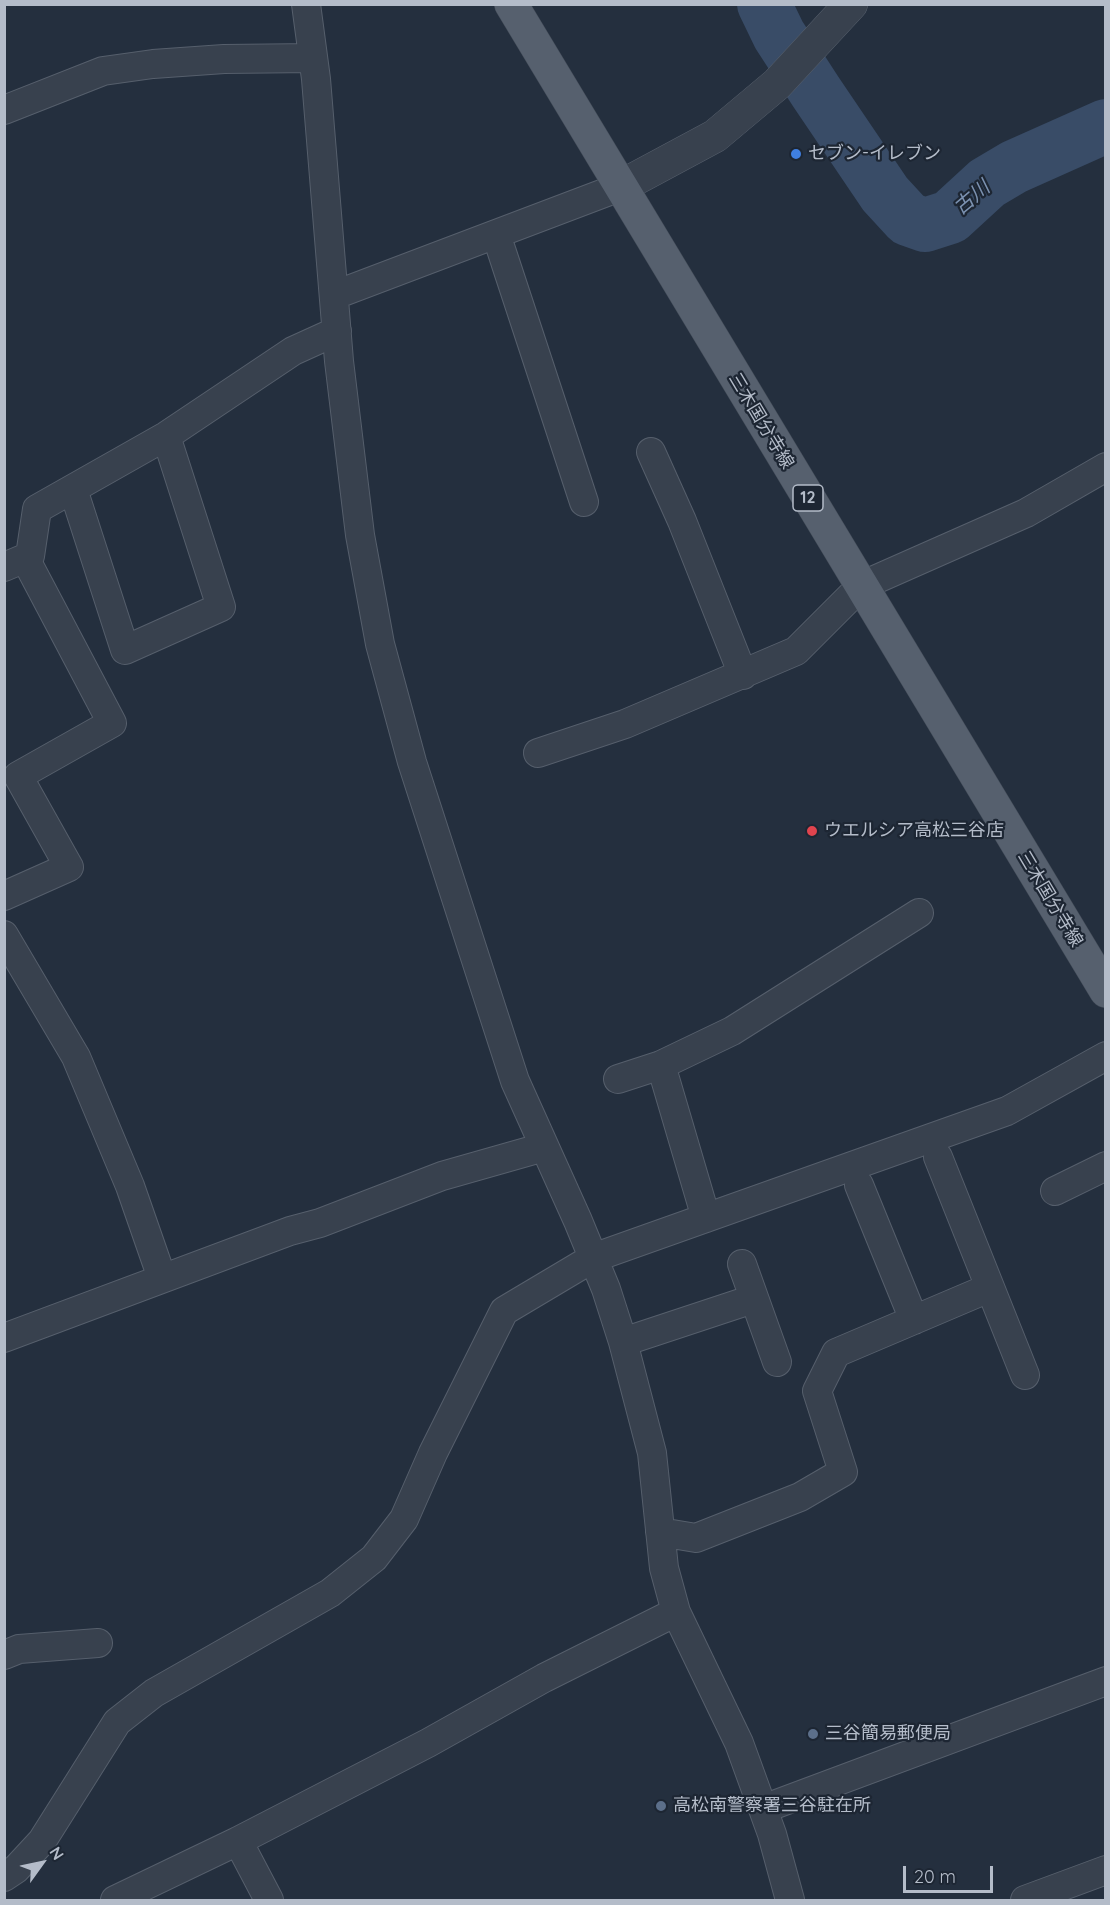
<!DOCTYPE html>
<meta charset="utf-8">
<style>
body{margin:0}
#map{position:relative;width:1110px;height:1905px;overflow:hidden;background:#242f3e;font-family:Quicksand,sans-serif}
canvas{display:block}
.frame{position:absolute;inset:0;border:6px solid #b4bcc9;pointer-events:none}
.north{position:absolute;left:12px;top:1833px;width:60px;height:60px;-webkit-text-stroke:4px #1d2633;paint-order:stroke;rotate:57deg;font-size:16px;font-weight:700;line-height:24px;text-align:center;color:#b4bcc9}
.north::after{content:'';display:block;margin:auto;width:21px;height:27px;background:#b4bcc9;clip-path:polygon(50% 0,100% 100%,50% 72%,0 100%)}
.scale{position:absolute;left:903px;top:1866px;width:90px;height:27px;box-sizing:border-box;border:3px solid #b4bcc9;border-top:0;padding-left:8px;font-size:18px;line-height:21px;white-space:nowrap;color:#b4bcc9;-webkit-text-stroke:4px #1d2633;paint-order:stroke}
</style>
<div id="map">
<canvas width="1110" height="1905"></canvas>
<div class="frame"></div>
<div class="north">N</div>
<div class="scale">20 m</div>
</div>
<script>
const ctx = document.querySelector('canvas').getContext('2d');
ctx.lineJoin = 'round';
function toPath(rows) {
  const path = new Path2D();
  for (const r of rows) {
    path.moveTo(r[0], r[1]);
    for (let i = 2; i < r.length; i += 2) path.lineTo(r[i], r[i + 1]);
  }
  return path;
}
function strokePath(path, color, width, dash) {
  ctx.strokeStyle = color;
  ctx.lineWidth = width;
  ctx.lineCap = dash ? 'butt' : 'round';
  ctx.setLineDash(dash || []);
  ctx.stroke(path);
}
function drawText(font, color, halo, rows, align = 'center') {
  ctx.font = font + ' Quicksand,"Noto Sans JP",sans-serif';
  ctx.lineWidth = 4.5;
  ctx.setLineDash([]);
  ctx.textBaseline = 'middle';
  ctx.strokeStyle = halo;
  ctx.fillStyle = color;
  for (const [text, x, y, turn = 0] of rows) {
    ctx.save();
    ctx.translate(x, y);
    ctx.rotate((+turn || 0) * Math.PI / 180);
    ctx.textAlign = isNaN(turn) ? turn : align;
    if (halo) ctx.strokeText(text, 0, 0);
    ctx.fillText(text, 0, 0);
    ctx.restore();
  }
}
const river = toPath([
 [764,4,779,35,816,92,885,194,908,219,925,225,950,217,987,183,1014,167,1106,126]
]);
const minor = toPath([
 [306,4,316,79,339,361,360,535,380,644,412,762,515,1081,578,1221,606,1289,623,1342,652,1453,664,1568,676,1612,739,1743,772,1834,790,1900],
 [4,110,103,71,153,64,224,59,313,58],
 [496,234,584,502],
 [335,295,620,187],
 [651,452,682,521,743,675],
 [73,489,125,650,221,607,166,436],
 [4,567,30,556,37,509,166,436,293,351,337,331],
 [538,753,625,724,796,651,861,586,1026,513,1106,467],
 [4,896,69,867,18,776,112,723,25,558],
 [4,935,76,1057,130,1186,162,1278],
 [661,1065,706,1218],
 [618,1079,661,1065,732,1031,919,913],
 [938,1157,1025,1375],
 [859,1185,914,1320],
 [1055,1191,1106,1166],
 [742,1264,777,1362],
 [4,1338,290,1231,320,1223,442,1176,544,1147],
 [623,1342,753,1299],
 [660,1532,696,1538,800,1497,843,1472,817,1391,836,1353,989,1288],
 [4,1655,19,1649,98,1643],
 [763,1809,1106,1681],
 [238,1841,269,1900],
 [4,1877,16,1869,42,1841,117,1722,154,1693,330,1593,374,1558,404,1519,433,1453,504,1311,593,1258,1007,1111,1106,1056],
 [115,1900,238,1841,428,1743,544,1678,676,1612],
 [1025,1900,1106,1870]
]);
const tertiary = toPath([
 [620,187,715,136,777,84,851,4]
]);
const primary = toPath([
 [511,4,1106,991]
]);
const markers = [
 [796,154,6,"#3f7fe0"],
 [812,831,6,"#e0444e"],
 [813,1734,6,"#5c6f8a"],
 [661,1806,6,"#5c6f8a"]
];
const shields = [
 [808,498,30]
];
const shieldNames = [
 ["12",808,498]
];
const poiNames = [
 ["セブン-イレブン",808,154],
 ["ウエルシア高松三谷店",824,831],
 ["三谷簡易郵便局",825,1734],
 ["高松南警察署三谷駐在所",673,1806]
];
const streetNames = [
 ["三木国分寺線",761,421,59],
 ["三木国分寺線",1050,899,59]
];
const waterNames = [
 ["古川",972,198,-40]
];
strokePath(river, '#394c67', 54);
strokePath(minor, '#565f6c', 30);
strokePath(tertiary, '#565f6c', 34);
strokePath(primary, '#414a57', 34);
strokePath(minor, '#38414e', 28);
strokePath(tertiary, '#38414e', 33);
strokePath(primary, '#56606e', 33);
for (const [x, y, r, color] of markers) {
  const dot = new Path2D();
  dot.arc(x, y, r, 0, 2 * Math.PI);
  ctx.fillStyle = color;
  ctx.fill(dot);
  strokePath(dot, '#1d2633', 2);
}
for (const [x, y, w] of shields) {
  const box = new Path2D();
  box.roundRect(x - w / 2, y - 13, w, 26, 4.5);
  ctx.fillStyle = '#1d2633';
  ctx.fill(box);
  strokePath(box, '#b4bcc9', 1.5);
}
drawText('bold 16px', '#b4bcc9', null, shieldNames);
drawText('18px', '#b4bcc9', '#1d2633', poiNames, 'left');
drawText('18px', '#b4bcc9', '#1d2633', streetNames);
drawText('italic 20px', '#7c92b1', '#1d2633', waterNames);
</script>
